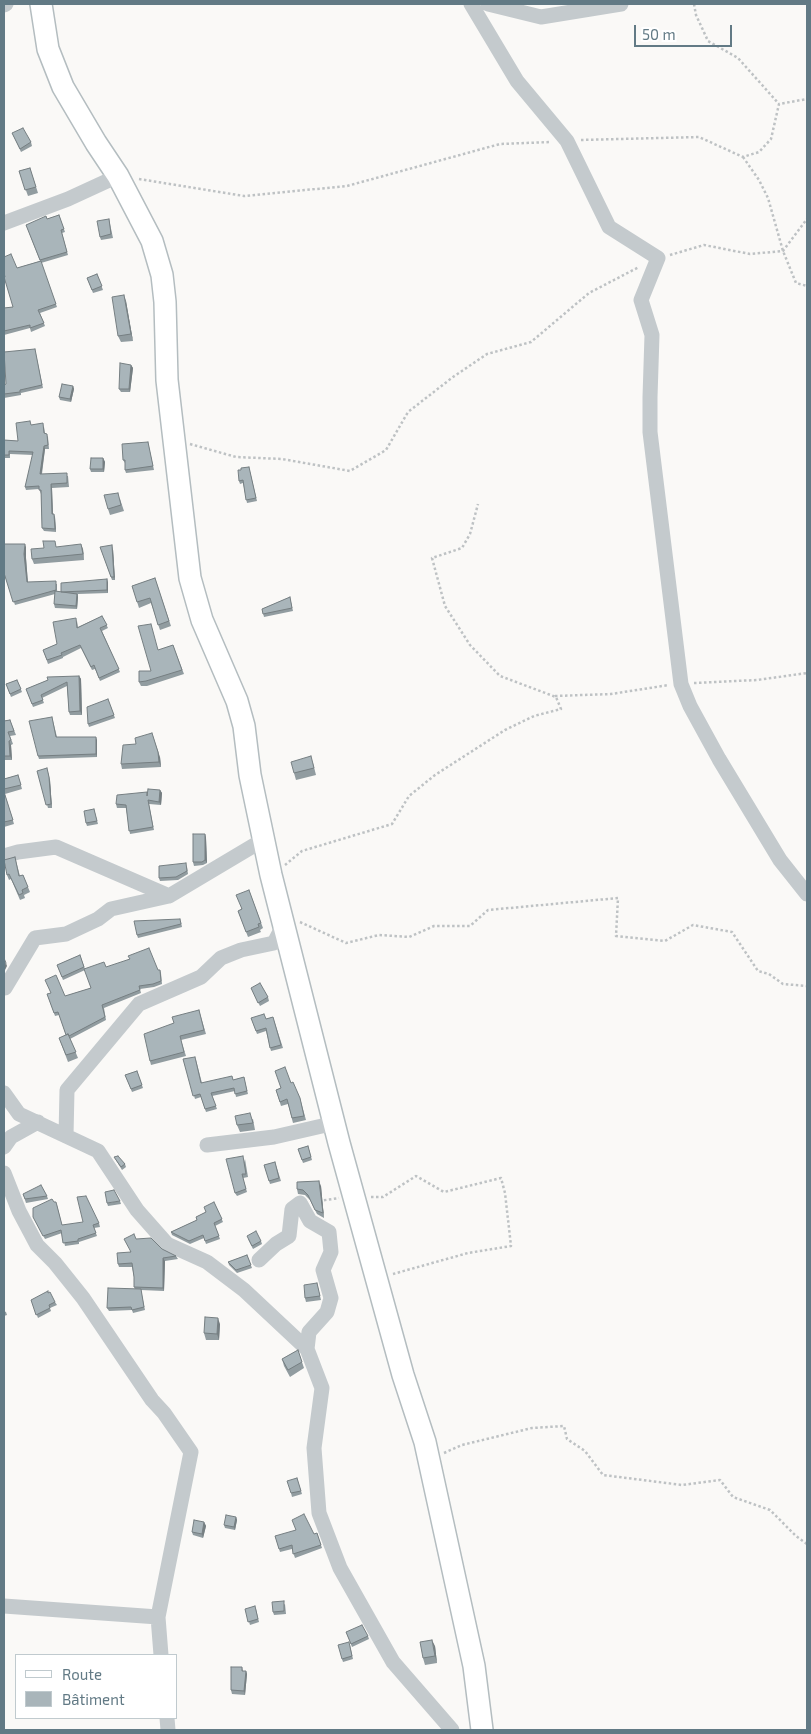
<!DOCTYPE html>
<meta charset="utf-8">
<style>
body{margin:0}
#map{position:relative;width:811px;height:1734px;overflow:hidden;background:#faf9f7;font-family:"Exo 2",sans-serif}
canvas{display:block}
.frame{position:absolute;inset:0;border:5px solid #627a85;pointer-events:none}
.legend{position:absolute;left:15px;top:1654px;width:162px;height:65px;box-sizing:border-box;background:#fff;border:1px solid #c0cace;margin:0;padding:6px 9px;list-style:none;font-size:15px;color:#627a85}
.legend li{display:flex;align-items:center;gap:10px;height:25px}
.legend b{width:25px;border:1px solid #c0cace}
.scale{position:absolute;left:634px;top:25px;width:98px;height:22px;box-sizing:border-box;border:2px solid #627a85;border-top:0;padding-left:6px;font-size:15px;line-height:18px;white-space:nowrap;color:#627a85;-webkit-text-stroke:4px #fff;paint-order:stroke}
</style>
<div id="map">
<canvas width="811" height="1734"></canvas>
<div class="frame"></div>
<ul class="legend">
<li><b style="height:6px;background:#fff"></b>Route</li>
<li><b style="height:14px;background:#a9b5ba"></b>Bâtiment</li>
</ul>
<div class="scale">50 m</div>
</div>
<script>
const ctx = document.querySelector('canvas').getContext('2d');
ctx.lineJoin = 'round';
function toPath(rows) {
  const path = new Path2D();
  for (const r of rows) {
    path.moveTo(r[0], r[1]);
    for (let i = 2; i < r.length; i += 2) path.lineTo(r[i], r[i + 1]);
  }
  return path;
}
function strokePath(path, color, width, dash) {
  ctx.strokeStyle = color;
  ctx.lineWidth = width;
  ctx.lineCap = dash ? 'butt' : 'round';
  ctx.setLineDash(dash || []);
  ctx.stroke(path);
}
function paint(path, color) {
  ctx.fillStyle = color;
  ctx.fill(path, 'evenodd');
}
const path = toPath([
 [694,4,696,15,708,41,738,58,779,104],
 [581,140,699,137,743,157,759,152,771,139,779,104,807,99],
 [743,157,759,180,768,198,783,251,796,283,807,286],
 [139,179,244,196,347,186,500,144,551,142],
 [670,255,704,245,750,254,783,251,807,219],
 [190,444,236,457,282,459,350,471,386,450,408,412,453,377,487,354,531,342,589,293,639,267],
 [694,683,757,680,807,673],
 [555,696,611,694,669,685],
 [285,865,302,851,392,824,409,796,435,775,505,730,534,716,561,709,556,697,500,676,470,645,445,606,432,558,462,548,470,534,478,504],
 [300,922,346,943,379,935,409,937,434,926,470,926,488,910,618,898,616,936,665,941,693,925,732,932,758,971,769,974,783,984,807,986],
 [371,1197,383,1197,416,1176,444,1192,501,1178,505,1193,511,1246,468,1253,393,1274],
 [319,1201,339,1198],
 [444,1453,462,1445,532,1428,564,1426,567,1439,585,1451,603,1475,682,1485,720,1480,733,1497,770,1510,796,1536,807,1544]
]);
const street = toPath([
 [471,4,517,81,567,141,609,227,658,258,641,300,652,335,650,397,650,432,681,684,690,706,719,759,780,860,807,894],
 [488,4,541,17,621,4],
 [4,5,6,4],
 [4,223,68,199,118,176],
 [4,856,18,852,56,847,169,896],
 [4,987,5,988,35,938,66,934,98,919,111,909,169,896,263,840],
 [4,1093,19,1114,98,1151,137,1210,167,1244,207,1262,244,1290,307,1349,322,1388,314,1448,319,1513,340,1568,393,1662,452,1730],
 [66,1136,67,1090,139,1004,201,977,221,958,241,950,274,943,284,924],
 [207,1145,274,1137,335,1123],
 [4,1147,11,1137,38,1122],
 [4,1173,19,1211,37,1245,55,1263,83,1298,152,1400,164,1413,191,1452,158,1617,161,1655],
 [259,1260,276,1244,289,1236,292,1209,300,1203,310,1221,329,1232,331,1252,323,1270,331,1298,327,1312,309,1332,307,1349],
 [4,1606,158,1617],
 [167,1718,168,1730]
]);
const secondary = toPath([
 [41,4,48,49,63,87,96,143,118,176,152,241,162,275,165,302,167,380,190,578,202,620,237,701,244,726,250,775,271,875,339,1143,403,1375,425,1442,474,1666,482,1730]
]);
const wall = toPath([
 [12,133,31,142,32,146,21,152],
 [30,168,38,193,28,196,19,171],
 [59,215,65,232,62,233,68,255,41,263,57,307,40,313,45,326,31,332,30,328,4,335,4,308,13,307,5,277,17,268,40,261,26,225,47,219],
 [109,219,113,238,101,240,100,237],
 [97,274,103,290,93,293,87,278],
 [126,301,133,341,121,342,118,336],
 [35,349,43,388,21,393,21,395,4,398,4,385,6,384],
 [131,365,133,368,130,392,121,392,119,389],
 [73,386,74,389,71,402,60,400,59,397],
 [32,425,44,427,45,433,48,437,49,449,45,449,42,474,68,476,69,487,52,488,53,514,55,517,56,532,44,531,42,528,41,494,39,489,26,490,25,487,33,455,10,454,10,458,4,458,4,440,18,441],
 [148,442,154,470,126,473,125,470,125,463,123,460],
 [103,458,105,462,104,472,91,472,90,469],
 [249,467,257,501,247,503,243,483,240,484,239,481,241,470],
 [120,499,124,511,110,515,108,509],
 [26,547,26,558,28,582,57,584,57,591,61,592,107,579,108,583,108,593,78,594,78,597,77,609,55,608,54,604,55,594,15,605,4,573],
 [57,547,83,549,84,560,34,564,32,559],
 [100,547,113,549,115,580,112,580],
 [155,578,171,626,160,630,151,603,139,608,132,586],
 [290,597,293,611,264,617,262,609],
 [102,616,108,628,102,631,120,672,100,681,95,669,92,670,81,648,63,657,63,658,48,664,43,650,57,644,77,621,78,627],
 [173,645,184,674,147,686,141,686,139,682,151,671,159,650],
 [79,676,81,679,82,715,70,715,69,712,67,686,42,698,44,703,33,707,26,689,48,680],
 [17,680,22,692,11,697,6,684],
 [108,699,115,718,89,727,88,724],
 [52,717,57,737,97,740,97,757,39,759,38,756],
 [10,720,16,735,10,736,13,744,11,745,12,760,4,760,4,721],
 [160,757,161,767,122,769,121,764],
 [313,763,316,775,296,780,294,773],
 [37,771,50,780,52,808,48,808],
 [18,775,22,789,5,794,14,824,4,827,4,779],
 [160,790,162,793,161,805,149,804,154,830,130,834,126,808,117,808,116,804],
 [94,809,98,824,87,826,86,823],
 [205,834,206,838,207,863,203,865,194,866,193,862],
 [15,857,20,876,23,875,30,892,24,895,25,898,20,900,11,879,9,880,7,875],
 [187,867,188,874,178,880,160,881,159,878],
 [249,890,263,928,260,930,261,932,248,937,238,911,241,909],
 [181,922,182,927,138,938,137,935],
 [80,955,85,969,106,967,160,970,161,973,162,984,154,987,140,989,141,993,104,1008,106,1020,70,1039,78,1058,68,1062,59,1038,66,1035,59,1015,55,1016,47,994,65,996,91,988,85,970,63,980,57,965],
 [251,988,268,997,269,1001,260,1006],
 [199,1010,206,1034,181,1040,186,1056,151,1065,150,1061,174,1023],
 [273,1017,283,1048,271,1051,266,1031,257,1034,251,1018,266,1019],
 [183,1059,196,1060,202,1083,233,1080,244,1077,248,1094,236,1097,235,1091,212,1096,217,1109,206,1112,201,1097,195,1099],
 [137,1071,143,1088,132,1092,125,1075],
 [291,1083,300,1098,306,1120,293,1123,288,1104,281,1106,276,1090],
 [253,1119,255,1130,240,1132,237,1125],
 [308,1146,312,1160,303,1163,298,1149],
 [114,1157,125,1164,126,1167,122,1170],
 [245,1159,248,1177,243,1178,247,1192,237,1196,235,1193],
 [275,1162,281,1181,270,1184,264,1165],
 [321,1186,324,1218,317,1214,310,1200,305,1195,298,1194,297,1189],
 [23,1194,47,1196,48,1199,26,1203],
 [120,1201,121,1204,108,1206,107,1203],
 [54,1202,57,1205,62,1225,99,1223,100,1227,94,1228,97,1236,79,1242,79,1244,65,1246,62,1233,45,1239,33,1217],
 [214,1202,223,1222,215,1226,220,1239,206,1244,204,1238,190,1244,172,1235,171,1232,197,1220,196,1217,206,1212],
 [136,1239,176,1256,178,1259,165,1261,164,1291,141,1290,145,1310,133,1313,132,1310,109,1311,107,1308,135,1289,134,1287,134,1277,132,1267,119,1267,118,1264,130,1252],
 [248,1239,261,1241,262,1244,253,1249],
 [247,1255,252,1268,237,1273,229,1265,228,1262],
 [317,1283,321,1300,306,1302,305,1298],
 [48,1293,55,1302,57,1305,50,1308,51,1311,38,1318,31,1300],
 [4,1311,6,1312,7,1315,4,1316],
 [220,1324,219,1340,206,1340,204,1333],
 [298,1350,304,1368,290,1377,284,1366,282,1359],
 [297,1478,302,1494,292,1497,291,1493],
 [236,1517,237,1520,235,1530,225,1528,224,1525],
 [204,1522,206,1526,203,1538,193,1535,192,1532],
 [317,1533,322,1548,295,1558,292,1549,280,1552,275,1536,314,1534],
 [285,1604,286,1614,274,1615,273,1612],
 [245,1609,256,1609,259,1622,250,1625],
 [346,1632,368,1636,369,1639,352,1647],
 [350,1645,353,1659,343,1662,342,1659],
 [435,1646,437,1663,425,1665,423,1658],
 [242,1667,243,1671,246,1671,247,1674,245,1695,232,1694,231,1690]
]);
const shadedWall = toPath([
 [124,295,126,301,133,341,131,334],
 [131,365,133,368,130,392,129,389],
 [73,386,74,389,71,402,70,399],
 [44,446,45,449,41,477,40,474],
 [103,458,105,462,104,472,103,469],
 [51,484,52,488,53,517,52,514],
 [54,514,55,517,56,532,55,529],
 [25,544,26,547,26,558,28,585,27,582,24,554],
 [81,544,83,549,84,560,83,554],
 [112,545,113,549,115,580,114,577],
 [107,579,108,583,108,593,107,590],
 [77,594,78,597,77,609,76,606],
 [79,676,81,679,82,715,80,711],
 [152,733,160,757,161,767,159,762],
 [96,737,97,740,97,757,96,754],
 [9,741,11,745,12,760,10,756],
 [47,768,50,780,52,808,51,804],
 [160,790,162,793,161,805,159,802],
 [205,834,206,838,207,863,205,860],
 [6,963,7,966,4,972,4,967],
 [319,1181,321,1186,324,1218,323,1213],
 [163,1258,165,1261,164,1291,163,1288],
 [218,1318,220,1324,219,1340,217,1334],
 [236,1517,237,1520,235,1530,234,1527],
 [204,1522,206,1526,203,1538,202,1534],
 [432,1640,435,1646,437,1663,435,1656],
 [246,1671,247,1674,245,1695,244,1691]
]);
const building = toPath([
 [23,128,31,142,20,149,12,133,23,128],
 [30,168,36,187,25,190,19,171,30,168],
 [59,215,64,229,61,230,67,252,40,260,26,225,46,216,47,219,59,215],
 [109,219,111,234,100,237,97,221,109,219],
 [11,254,17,268,41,261,56,304,38,310,44,323,30,328,30,325,4,331,4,308,13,307,4,277,5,277,4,273,4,257,11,254],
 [97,274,102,286,92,290,87,278,97,274],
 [124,295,131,334,118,336,112,297,124,295],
 [35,349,42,385,20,390,20,392,4,394,4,385,6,384,4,352,35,349],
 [120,363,131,365,129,389,119,389,120,363],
 [62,384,73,386,70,399,59,397,62,384],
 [30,421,31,425,43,423,44,433,47,434,48,445,44,446,40,474,67,473,67,483,51,484,52,514,54,514,55,529,42,528,41,490,39,490,39,486,25,487,33,452,9,451,9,455,4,455,4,440,18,441,16,423,30,421],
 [148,442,153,466,125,470,125,460,123,460,122,444,148,442],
 [91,458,103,458,103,469,90,469,91,458],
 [249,467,256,498,246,500,243,480,239,481,238,470,241,470,241,468,249,467],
 [118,493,121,505,108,509,104,495,118,493],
 [43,541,55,541,56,547,81,544,83,554,32,559,31,549,44,548,43,541],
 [4,544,25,544,24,554,27,582,56,581,56,590,13,602,4,573,4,544],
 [112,545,114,577,111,577,100,547,112,545],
 [155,578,169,621,158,625,150,598,137,602,132,586,155,578],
 [107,579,107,590,61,592,61,583,107,579],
 [55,591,77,594,76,606,54,604,55,591],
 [290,597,292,608,263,614,262,609,290,597],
 [102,616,107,625,100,628,119,669,99,678,94,665,91,667,80,645,61,653,62,655,47,660,43,650,57,644,53,622,76,618,77,628,102,616],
 [151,624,158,650,173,645,182,670,146,681,139,682,139,671,151,671,138,626,151,624],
 [79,676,80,711,69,712,67,682,41,695,43,700,32,704,26,689,48,680,47,677,79,676],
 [17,680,21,689,10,694,6,684,17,680],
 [108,699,114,715,88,724,87,707,108,699],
 [52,717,56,737,96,737,96,754,38,756,29,721,52,717],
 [10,720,14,731,8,732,11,740,9,741,10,756,4,756,4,721,10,720],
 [152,733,158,752,159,762,121,764,123,745,136,744,135,738,152,733],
 [311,756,314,768,294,773,291,762,311,756],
 [47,768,49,777,51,804,46,805,37,771,47,768],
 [18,775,21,785,4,789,4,779,18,775],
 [148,789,160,790,159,802,148,800,153,827,129,831,126,805,116,804,117,795,147,792,147,796,148,789],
 [4,792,13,820,4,822,4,792],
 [94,809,97,821,86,823,84,811,94,809],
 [193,834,205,834,205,860,202,862,193,862,193,834],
 [15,857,19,876,23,875,28,887,22,890,23,893,19,895,9,874,7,875,4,860,15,857],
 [186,863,187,871,176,877,159,878,159,866,186,863],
 [249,890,261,923,258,924,259,927,246,932,238,911,242,909,236,895,249,890],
 [180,919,181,924,137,935,134,921,180,919],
 [149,948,158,970,160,970,161,981,153,984,139,986,140,990,102,1005,105,1017,69,1036,68,1034,66,1035,58,1012,54,1013,47,994,51,993,45,980,56,975,65,996,91,988,84,969,104,962,106,967,130,959,128,956,149,948],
 [80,955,84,967,62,977,57,965,80,955],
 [4,958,6,963,4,967,4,958],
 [260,983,268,997,258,1003,251,988,260,983],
 [199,1010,204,1030,180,1036,184,1052,150,1061,144,1034,174,1023,172,1017,199,1010],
 [264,1014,266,1019,273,1017,281,1045,270,1048,266,1028,256,1031,251,1018,264,1014],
 [68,1034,76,1052,66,1055,59,1038,68,1034],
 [195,1057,201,1083,232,1076,233,1080,244,1077,247,1091,235,1094,234,1088,211,1093,216,1106,205,1109,200,1094,193,1096,183,1059,195,1057],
 [285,1067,291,1083,293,1082,300,1098,304,1116,292,1118,287,1099,280,1102,276,1090,281,1088,275,1071,285,1067],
 [137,1071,142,1085,131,1089,125,1075,137,1071],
 [250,1113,253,1123,237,1125,235,1116,250,1113],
 [308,1146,311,1157,302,1160,298,1149,308,1146],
 [118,1156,125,1164,121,1167,114,1157,118,1156],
 [243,1156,246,1174,242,1174,246,1189,235,1193,226,1159,243,1156],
 [275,1162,279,1178,269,1181,264,1165,275,1162],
 [319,1181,323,1213,315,1210,308,1195,303,1190,297,1189,297,1182,319,1181],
 [41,1185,47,1196,25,1199,23,1194,41,1185],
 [114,1190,120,1201,107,1203,105,1192,114,1190],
 [86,1196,99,1223,93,1225,96,1233,78,1239,78,1241,63,1243,61,1230,43,1236,33,1217,33,1208,52,1199,54,1202,56,1202,62,1225,83,1222,77,1197,86,1196],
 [214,1202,222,1219,214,1223,219,1236,205,1241,203,1235,189,1241,171,1232,197,1220,196,1217,206,1212,204,1207,214,1202],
 [256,1231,261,1241,252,1246,247,1236,256,1231],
 [134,1234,136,1239,151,1238,162,1249,176,1256,163,1258,163,1288,134,1287,134,1277,132,1263,118,1264,117,1253,131,1252,124,1239,134,1234],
 [247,1255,251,1265,236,1270,228,1262,247,1255],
 [317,1283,320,1296,305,1298,304,1285,317,1283],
 [108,1288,141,1289,144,1307,132,1310,131,1307,107,1308,108,1288],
 [48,1291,48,1293,50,1292,55,1302,49,1305,50,1308,36,1315,31,1300,48,1291],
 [205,1317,218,1318,217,1334,204,1333,205,1317],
 [298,1350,302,1362,288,1370,282,1359,298,1350],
 [297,1478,301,1491,291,1493,287,1481,297,1478],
 [304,1514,314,1534,317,1533,321,1545,293,1554,292,1545,279,1549,275,1536,296,1530,292,1520,304,1514],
 [226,1515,236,1517,234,1527,224,1525,226,1515],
 [194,1520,204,1522,202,1534,192,1532,194,1520],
 [284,1601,284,1611,273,1612,272,1602,284,1601],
 [255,1606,258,1619,248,1622,245,1609,255,1606],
 [362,1625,368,1636,351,1644,346,1632,362,1625],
 [432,1640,435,1656,423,1658,420,1642,432,1640],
 [349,1642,352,1656,342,1659,338,1645,349,1642],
 [231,1667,242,1667,242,1671,246,1671,244,1691,231,1690,231,1667]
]);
strokePath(secondary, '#b4bdc0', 24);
strokePath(path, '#bec2c4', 2.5, [2.5, 2.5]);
strokePath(street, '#c4cacd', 15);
strokePath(secondary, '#fff', 21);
paint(wall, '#919ca0');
paint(shadedWall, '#767f82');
paint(building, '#a9b5ba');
strokePath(building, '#767f82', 1);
</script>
